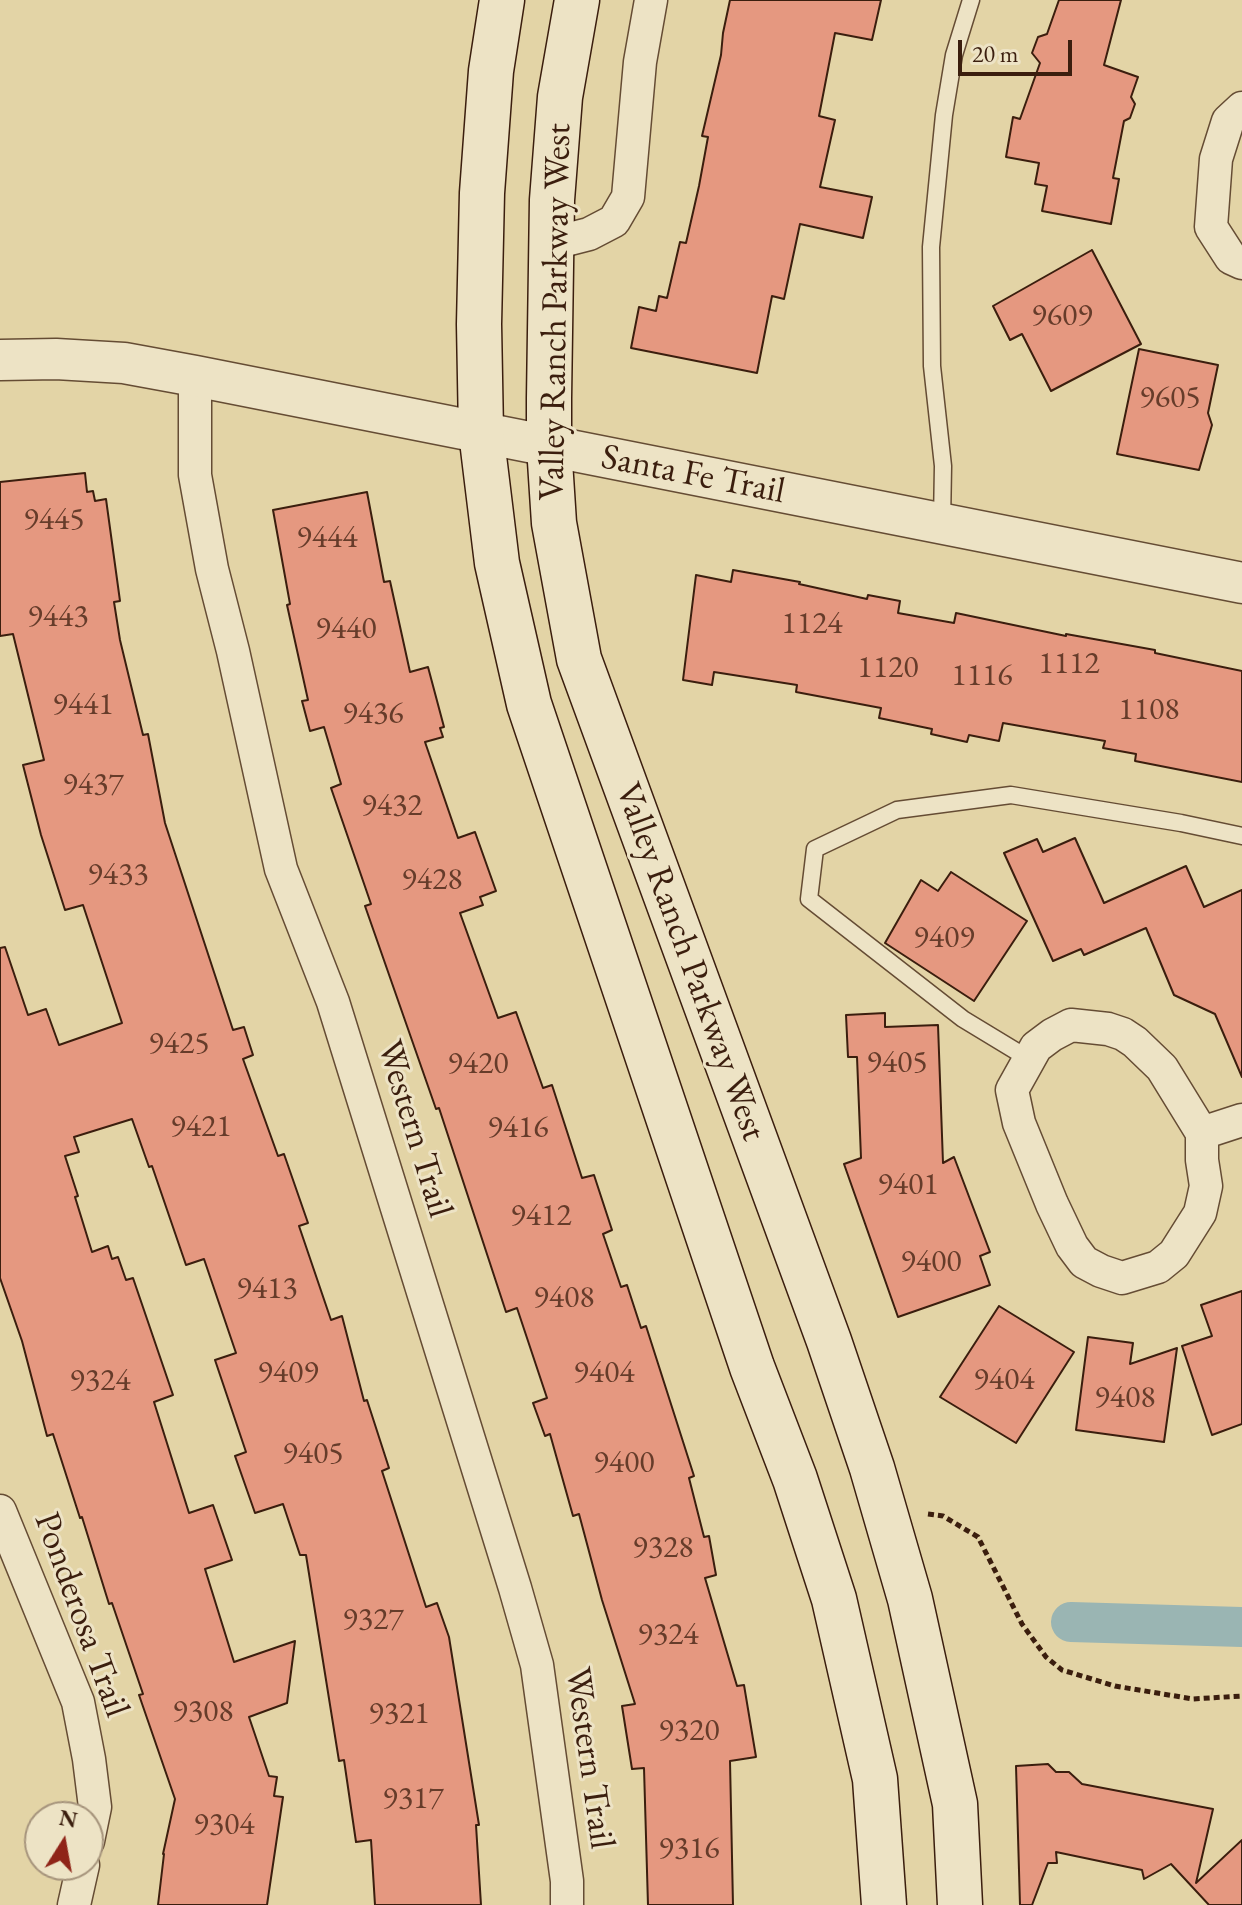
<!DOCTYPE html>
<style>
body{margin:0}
#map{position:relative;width:1242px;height:1905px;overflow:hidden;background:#e3d4a6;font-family:"EB Garamond",serif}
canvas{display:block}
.north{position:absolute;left:24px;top:1801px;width:80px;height:80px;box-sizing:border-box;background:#ede3c5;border:2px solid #a6947c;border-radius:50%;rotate:11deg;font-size:22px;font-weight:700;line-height:32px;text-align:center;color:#3b1e0e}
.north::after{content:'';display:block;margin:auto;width:28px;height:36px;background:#8f2418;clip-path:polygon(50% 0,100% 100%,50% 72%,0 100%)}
.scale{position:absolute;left:958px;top:40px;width:114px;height:36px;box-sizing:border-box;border:4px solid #3b1e0e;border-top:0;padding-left:10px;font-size:24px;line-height:28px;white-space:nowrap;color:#3b1e0e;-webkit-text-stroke:6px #ede3c5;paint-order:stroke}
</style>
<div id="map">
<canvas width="1242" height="1905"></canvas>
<div class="north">N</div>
<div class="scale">20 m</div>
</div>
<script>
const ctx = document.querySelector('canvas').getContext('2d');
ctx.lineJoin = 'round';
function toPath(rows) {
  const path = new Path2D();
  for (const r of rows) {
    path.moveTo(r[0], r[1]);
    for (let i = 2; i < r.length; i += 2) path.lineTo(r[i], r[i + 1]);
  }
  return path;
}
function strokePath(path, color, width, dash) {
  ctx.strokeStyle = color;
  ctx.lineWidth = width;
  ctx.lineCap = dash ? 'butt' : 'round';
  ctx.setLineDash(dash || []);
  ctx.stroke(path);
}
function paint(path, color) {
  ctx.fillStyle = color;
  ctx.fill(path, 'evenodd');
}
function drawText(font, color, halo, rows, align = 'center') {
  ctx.font = font + ' "EB Garamond",serif';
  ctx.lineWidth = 6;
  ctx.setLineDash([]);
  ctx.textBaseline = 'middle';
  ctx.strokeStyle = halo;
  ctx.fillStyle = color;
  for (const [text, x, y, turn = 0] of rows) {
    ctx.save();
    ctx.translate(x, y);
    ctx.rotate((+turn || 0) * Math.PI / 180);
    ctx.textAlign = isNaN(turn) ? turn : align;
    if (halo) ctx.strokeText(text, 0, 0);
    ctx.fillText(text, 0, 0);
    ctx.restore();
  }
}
const canal = toPath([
 [1071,1622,1242,1627]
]);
const building = toPath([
 [730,0,881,0,872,40,835,33,819,116,835,120,820,187,872,197,863,238,800,224,784,299,772,296,757,373,631,348,639,307,656,311,659,296,667,298,680,242,686,243,699,186,708,137,702,136,721,55,723,33,730,0],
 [1059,0,1121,0,1104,65,1138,77,1131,97,1135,104,1130,118,1124,121,1113,178,1119,179,1111,224,1042,211,1047,186,1035,184,1039,163,1006,157,1013,117,1020,119,1040,63,1032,53,1038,37,1047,34,1059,0],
 [1092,250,1141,344,1051,391,1022,334,1010,340,993,306,1092,250],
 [1139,349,1218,365,1208,413,1212,425,1199,470,1117,454,1139,349],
 [85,473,87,492,93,491,95,501,106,499,120,601,114,602,120,640,143,735,148,734,165,823,233,1030,244,1027,253,1055,243,1059,278,1156,284,1154,308,1223,299,1226,331,1320,342,1316,364,1401,367,1400,389,1468,382,1471,426,1607,437,1603,449,1637,479,1825,476,1825,481,1905,375,1905,371,1840,356,1842,344,1760,339,1761,306,1555,300,1555,283,1504,255,1513,235,1456,246,1452,215,1360,236,1353,204,1259,186,1265,152,1166,149,1167,132,1119,74,1137,79,1152,65,1156,78,1196,75,1197,92,1252,108,1246,112,1259,118,1257,126,1280,133,1278,173,1395,154,1402,189,1513,213,1505,232,1560,205,1569,234,1662,295,1641,287,1703,249,1717,269,1776,277,1777,274,1796,283,1797,267,1905,158,1905,164,1854,163,1854,175,1799,139,1695,143,1694,112,1603,109,1604,82,1517,80,1518,53,1434,47,1436,22,1341,0,1278,0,948,5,947,28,1015,46,1009,59,1045,122,1023,83,905,65,910,41,835,23,765,44,760,13,634,0,636,0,482,85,473],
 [367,492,384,582,390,581,410,672,428,667,444,727,440,728,443,737,425,742,458,838,475,832,496,891,480,897,483,905,460,913,498,1018,516,1012,543,1088,552,1085,582,1178,594,1175,612,1230,603,1234,621,1287,627,1285,641,1328,646,1326,694,1476,689,1478,704,1537,709,1536,716,1575,705,1578,737,1686,744,1685,756,1757,730,1761,733,1905,648,1905,644,1768,632,1769,622,1706,635,1704,602,1600,579,1514,573,1516,550,1434,545,1436,533,1403,547,1398,517,1308,506,1312,439,1108,436,1109,365,906,371,904,331,788,341,784,324,727,310,731,302,701,308,700,287,605,290,604,273,510,367,492],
 [733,570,800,582,799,584,867,599,868,595,900,601,898,613,954,623,956,613,1066,636,1066,634,1155,650,1155,653,1242,671,1242,782,1135,761,1136,754,1103,748,1105,741,1003,723,999,741,969,735,967,742,931,734,932,729,879,718,881,708,796,692,797,685,714,672,712,685,683,680,696,575,731,582,733,570],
 [1075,838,1104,903,1186,866,1204,907,1242,890,1242,1077,1215,1014,1174,995,1146,928,1084,955,1081,949,1053,961,1004,853,1037,839,1043,852,1075,838],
 [951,872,1027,921,974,1001,885,943,921,880,938,891,951,872],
 [885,1013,885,1027,938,1025,943,1163,954,1157,990,1252,980,1256,990,1285,898,1317,844,1164,861,1158,857,1057,848,1057,846,1015,885,1013],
 [1242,1291,1242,1424,1212,1435,1182,1346,1212,1336,1201,1305,1242,1291],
 [999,1306,1074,1352,1016,1443,940,1397,999,1306],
 [1088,1337,1133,1343,1130,1364,1177,1348,1164,1442,1076,1430,1088,1337],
 [1048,1764,1056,1772,1069,1772,1082,1784,1213,1809,1196,1883,1242,1840,1242,1905,1209,1905,1171,1864,1144,1879,1142,1870,1056,1852,1057,1863,1048,1863,1032,1905,1020,1905,1016,1766,1048,1764]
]);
const path = toPath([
 [928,1514,943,1516,978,1537,1022,1624,1046,1657,1062,1670,1115,1686,1193,1699,1242,1696]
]);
const service = toPath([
 [942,522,943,466,932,366,931,247,944,115,954,55,971,0],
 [1029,1059,963,1019,809,899,815,849,897,810,1011,795,1181,823,1242,836]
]);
const minor = toPath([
 [1242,108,1228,121,1216,159,1211,227,1231,258,1242,263],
 [550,244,589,234,614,221,628,197,640,62,651,0],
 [195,376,195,475,212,569,233,651,281,869,333,1002,515,1588,537,1665,567,1881,567,1905],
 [1071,1025,1108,1029,1123,1034,1135,1042,1162,1068,1202,1133,1202,1160,1206,1186,1200,1213,1174,1254,1158,1267,1122,1278,1101,1271,1084,1262,1072,1246,1052,1204,1019,1123,1012,1090,1036,1047,1052,1035,1071,1025],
 [1202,1133,1242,1120],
 [0,1511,78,1702,89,1759,95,1807,88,1841],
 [74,1905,83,1865]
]);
const tertiary = toPath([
 [0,360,56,359,124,363,195,376,1242,583]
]);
const secondary = toPath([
 [502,0,491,71,482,193,479,324,481,432,497,563,529,704,752,1367,795,1479,834,1599,875,1779,884,1905],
 [577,0,560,97,552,200,549,398,549,446,554,523,579,659,829,1341,872,1468,910,1599,955,1804,960,1905]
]);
const numberNames = [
 ["9609",1062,316],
 ["9605",1170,398],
 ["9445",54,520],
 ["9444",327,538],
 ["9443",58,617],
 ["1124",812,624],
 ["9440",346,629],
 ["1112",1069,664],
 ["1120",888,668],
 ["1116",982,676],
 ["9441",83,705],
 ["1108",1149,710],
 ["9436",373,714],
 ["9437",93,785],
 ["9432",392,806],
 ["9433",118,875],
 ["9428",432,880],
 ["9409",944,938],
 ["9425",179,1044],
 ["9405",897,1063],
 ["9420",478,1064],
 ["9421",201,1127],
 ["9416",518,1128],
 ["9401",908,1185],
 ["9412",541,1216],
 ["9400",931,1262],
 ["9413",267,1289],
 ["9408",564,1298],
 ["9409",288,1373],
 ["9404",604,1373],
 ["9404",1004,1380],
 ["9324",100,1381],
 ["9408",1125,1398],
 ["9405",313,1454],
 ["9400",624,1463],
 ["9328",663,1548],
 ["9327",373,1620],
 ["9324",668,1635],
 ["9308",203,1712],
 ["9321",399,1714],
 ["9320",689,1731],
 ["9317",413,1799],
 ["9304",224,1825],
 ["9316",689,1849]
];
const streetNames = [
 ["Valley Ranch Parkway West",556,312,-89],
 ["Santa Fe Trail",693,475,11],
 ["Valley Ranch Parkway West",690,962,70],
 ["Western Trail",414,1129,73],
 ["Ponderosa Trail",81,1615,70],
 ["Western Trail",589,1758,82]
];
strokePath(canal, '#9ab5b3', 40);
paint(building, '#e59880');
strokePath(building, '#3b1e0e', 2);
strokePath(service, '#654c34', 19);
strokePath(minor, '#654c34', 35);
strokePath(tertiary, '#654c34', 43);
strokePath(secondary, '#3b1e0e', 47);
strokePath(path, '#3b1e0e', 5, [6, 4]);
strokePath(service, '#ede3c5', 16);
strokePath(minor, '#ede3c5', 32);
strokePath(tertiary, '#ede3c5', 40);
strokePath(secondary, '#ede3c5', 44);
drawText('32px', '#663c2a', null, numberNames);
drawText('36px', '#3b1e0e', '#ede3c5', streetNames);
</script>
